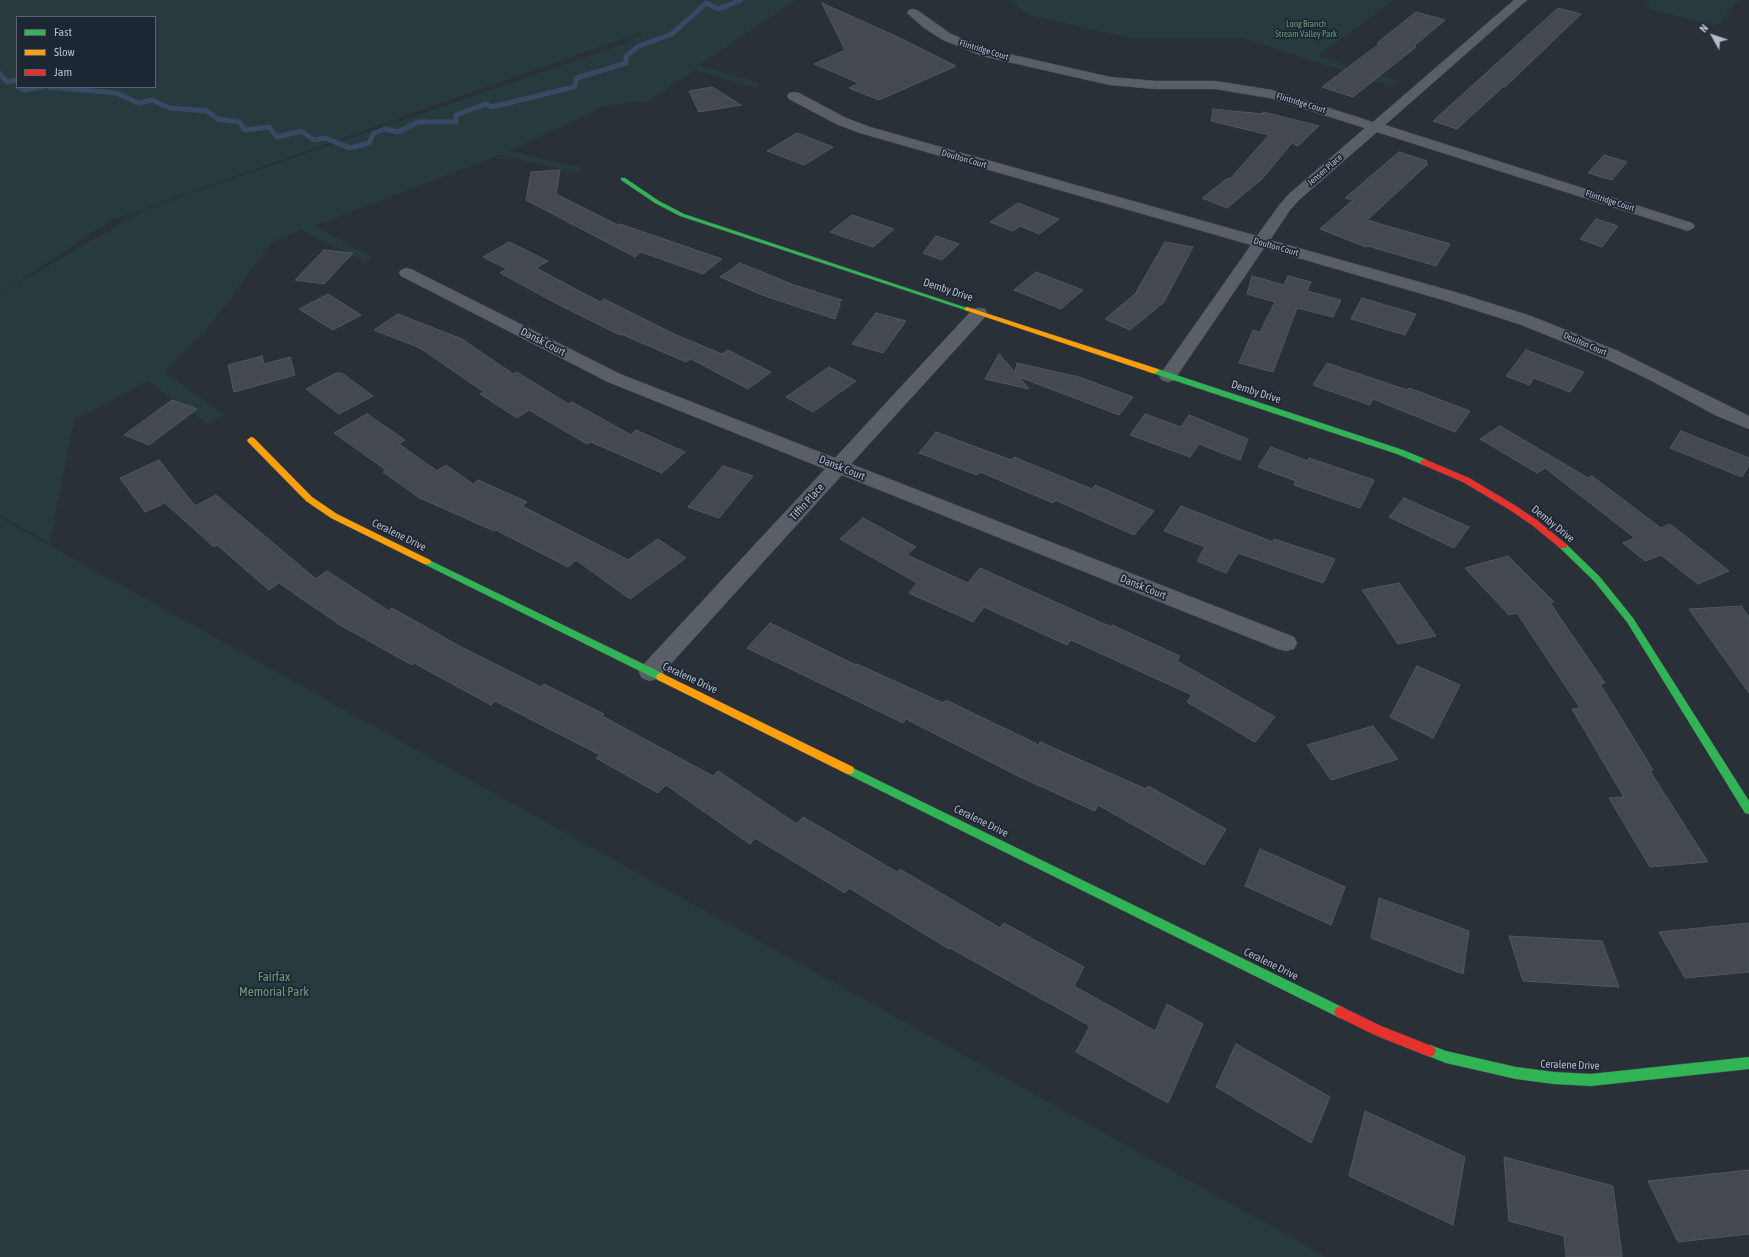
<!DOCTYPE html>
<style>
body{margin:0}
#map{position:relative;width:1749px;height:1257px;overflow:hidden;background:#2a3038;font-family:"Asap Condensed",sans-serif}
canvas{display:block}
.legend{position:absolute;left:16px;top:16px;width:140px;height:72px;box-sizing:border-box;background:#1d2633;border:1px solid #59626f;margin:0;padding:5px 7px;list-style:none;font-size:12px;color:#b4bcc9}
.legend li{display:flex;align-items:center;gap:8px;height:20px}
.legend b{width:20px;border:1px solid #59626f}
.north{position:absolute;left:1693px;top:16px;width:40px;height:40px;-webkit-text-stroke:3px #1d2633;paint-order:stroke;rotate:310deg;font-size:11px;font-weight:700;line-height:16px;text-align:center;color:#b4bcc9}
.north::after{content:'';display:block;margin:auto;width:14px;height:18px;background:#b4bcc9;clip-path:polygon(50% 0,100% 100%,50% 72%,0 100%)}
</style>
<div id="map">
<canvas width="1749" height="1257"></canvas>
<ul class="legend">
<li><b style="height:5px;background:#30b455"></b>Fast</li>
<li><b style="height:5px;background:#ff9f0a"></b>Slow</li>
<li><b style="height:5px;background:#e5322d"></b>Jam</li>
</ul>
<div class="north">N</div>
</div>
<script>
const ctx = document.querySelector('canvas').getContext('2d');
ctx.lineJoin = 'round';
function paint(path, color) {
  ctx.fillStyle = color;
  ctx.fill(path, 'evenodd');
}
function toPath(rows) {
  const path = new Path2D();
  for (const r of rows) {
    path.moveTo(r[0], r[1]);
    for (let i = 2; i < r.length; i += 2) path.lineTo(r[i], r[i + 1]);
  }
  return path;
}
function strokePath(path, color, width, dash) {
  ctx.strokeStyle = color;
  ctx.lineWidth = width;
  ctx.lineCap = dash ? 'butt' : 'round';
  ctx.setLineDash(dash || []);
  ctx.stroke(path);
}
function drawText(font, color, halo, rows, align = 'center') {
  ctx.font = font + ' "Asap Condensed",sans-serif';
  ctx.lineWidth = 3.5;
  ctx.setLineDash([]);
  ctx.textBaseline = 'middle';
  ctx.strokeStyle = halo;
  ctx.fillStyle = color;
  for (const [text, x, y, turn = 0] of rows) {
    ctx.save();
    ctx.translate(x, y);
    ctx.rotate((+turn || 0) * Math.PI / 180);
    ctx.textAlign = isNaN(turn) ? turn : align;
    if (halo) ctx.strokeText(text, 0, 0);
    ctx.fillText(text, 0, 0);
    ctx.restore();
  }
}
const green = toPath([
 [0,0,796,0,700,65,762,84,756,88,694,70,649,101,607,105,509,151,583,168,578,173,499,155,314,226,373,258,366,262,301,230,272,242,205,332,163,371,225,415,207,423,147,381,74,420,50,543,0,515,0,294,148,208,624,44,647,30,112,220,0,294],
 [17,17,155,17,155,87,17,87],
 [1009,0,1394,0,1318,56,1398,81,1391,86,1240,37,1125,37,1030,15],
 [1651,0,1738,0,1717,26,1644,8],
 [0,518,1326,1257,0,1257]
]);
const stream = toPath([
 [0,74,7,82,17,80],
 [18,87,24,90,43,87],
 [49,87,116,93,138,103,152,100,170,108,207,111,218,119,239,122,245,130,269,127,277,137,301,131,314,140,325,138,350,148,369,143,373,134,384,129,398,132,418,122,456,122,456,115,486,104,492,107,574,87,577,78,626,63,626,56,639,46,672,34,706,3,719,9,741,0]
]);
const building = toPath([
 [822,3,900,38,956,66,879,100,849,88,859,83,814,64,845,50,822,3],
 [1558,8,1581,14,1505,87,1504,86,1457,129,1433,121,1558,8],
 [1416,12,1445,20,1414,46,1416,47,1353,97,1322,87,1379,44,1377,43,1416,12],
 [712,87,741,105,699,112,689,91,712,87],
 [1213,109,1263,114,1263,112,1319,126,1298,146,1292,143,1262,179,1227,208,1202,198,1228,178,1230,179,1269,135,1211,121,1213,109],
 [797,133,833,147,804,165,767,151,797,133],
 [1399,152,1427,161,1425,163,1428,164,1367,220,1450,244,1436,266,1368,246,1366,247,1320,229,1353,200,1345,198,1399,152],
 [1604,155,1627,162,1612,180,1588,173,1604,155],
 [560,170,556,194,618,225,620,224,722,259,703,274,641,252,635,257,526,200,531,172,560,170],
 [1018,203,1059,219,1039,234,1020,226,1013,231,990,222,1018,203],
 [852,215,894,229,873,247,830,232,852,215],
 [1596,219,1618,226,1602,247,1580,239,1596,219],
 [936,236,959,244,942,260,923,253,936,236],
 [509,242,548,261,536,268,600,302,604,299,674,334,722,354,728,350,771,372,748,389,691,359,686,362,621,334,620,335,563,307,500,273,507,269,483,257,509,242],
 [1165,242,1193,247,1164,302,1130,330,1105,319,1135,294,1165,242],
 [324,250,353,253,324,284,295,280,324,250],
 [740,263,794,285,842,300,838,303,840,304,835,319,765,296,720,277,740,263],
 [1036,272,1083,290,1061,309,1014,290,1036,272],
 [1252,276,1284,285,1288,276,1311,282,1307,291,1341,300,1333,317,1297,308,1273,372,1239,363,1253,330,1260,332,1275,302,1247,294,1252,276],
 [328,294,361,315,333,330,299,309,328,294],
 [1362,298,1416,314,1405,335,1351,319,1362,298],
 [876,313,906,321,883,353,852,344,876,313],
 [398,314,462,339,513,374,517,372,568,404,572,402,631,435,636,430,685,452,662,473,591,442,587,444,529,410,517,418,480,394,484,392,420,348,374,330,398,314],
 [1526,350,1584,372,1570,392,1534,378,1529,385,1506,376,1526,350],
 [999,354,1015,372,1017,363,1079,377,1133,397,1119,415,1019,377,1029,389,985,379,999,354],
 [262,356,264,364,290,357,295,375,234,392,228,365,262,356],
 [1327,363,1407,390,1409,388,1470,411,1455,432,1373,399,1370,405,1313,385,1327,363],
 [829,367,856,381,813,412,786,397,829,367],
 [336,373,342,373,373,396,339,414,306,389,336,373],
 [172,400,197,409,149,445,124,435,172,400],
 [367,414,405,440,399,444,437,471,446,465,473,484,478,480,527,502,522,506,628,560,658,539,686,558,630,599,576,560,568,567,496,530,494,531,422,499,421,499,383,472,386,470,334,433,367,414],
 [1145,414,1181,427,1189,415,1248,439,1240,460,1199,444,1190,457,1130,435,1145,414],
 [1500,426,1588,478,1592,476,1661,528,1670,524,1729,571,1698,584,1661,555,1645,561,1623,543,1635,538,1545,468,1537,473,1480,439,1500,426],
 [1681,431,1749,458,1749,465,1742,477,1670,448,1681,431],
 [936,432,1011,460,1014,457,1092,489,1095,485,1154,511,1134,535,1055,500,1053,503,980,472,977,475,919,453,936,432],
 [1271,447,1308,461,1309,458,1374,480,1360,508,1294,485,1296,481,1258,467,1271,447],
 [159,460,195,506,216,495,316,579,327,571,389,611,392,608,463,648,541,687,544,684,604,714,602,716,713,776,718,771,797,824,803,817,897,872,900,869,1000,928,1004,923,1084,967,1074,986,1155,1031,1167,1004,1203,1024,1168,1103,1076,1052,1090,1026,950,948,949,949,849,888,845,893,755,838,750,844,666,785,658,793,596,758,600,755,495,701,491,705,414,663,412,665,340,625,279,583,269,590,217,545,214,547,165,503,145,512,120,478,159,460],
 [723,466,753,476,719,518,688,507,723,466],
 [1404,498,1469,527,1454,548,1389,517,1404,498],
 [1181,506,1273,542,1274,539,1335,559,1323,583,1238,553,1226,573,1197,561,1205,547,1164,531,1181,506],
 [863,518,916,547,907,555,968,583,980,568,1111,627,1112,625,1180,656,1177,661,1275,717,1255,742,1187,702,1192,695,1071,640,1067,645,984,607,973,622,909,593,917,583,840,539,863,518],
 [1508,556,1554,602,1550,603,1605,683,1600,684,1653,770,1650,771,1708,862,1650,867,1609,798,1624,797,1572,709,1580,708,1517,613,1509,615,1465,568,1508,556],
 [1399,583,1436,636,1398,644,1362,590,1399,583],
 [1741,606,1749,617,1749,693,1689,609,1741,606],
 [770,623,856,665,857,664,943,703,946,700,1039,745,1040,742,1146,789,1148,786,1226,829,1204,865,1098,805,1095,811,1020,777,906,719,903,723,747,648,770,623],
 [1417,666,1460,685,1433,738,1390,717,1417,666],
 [1373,726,1398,759,1331,780,1307,745,1373,726],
 [1260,849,1345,887,1331,925,1245,886,1260,849],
 [1379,898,1469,931,1463,974,1371,938,1379,898],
 [1749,923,1749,972,1685,978,1659,932,1749,923],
 [1509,936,1602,941,1619,987,1523,981,1509,936],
 [1236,1044,1330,1097,1311,1143,1216,1087,1236,1044],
 [1365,1111,1465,1157,1453,1225,1349,1176,1365,1111],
 [1504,1157,1613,1186,1622,1257,1566,1257,1564,1236,1509,1221,1504,1157],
 [1749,1170,1749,1234,1678,1242,1648,1181,1749,1170]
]);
const street = toPath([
 [1514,0,1527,0,1385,125,1692,223,1695,226,1692,229,1687,231,1682,229,1377,132,1299,200,1290,210,1270,240,1455,292,1531,316,1618,351,1749,416,1749,429,1717,416,1652,381,1606,359,1519,324,1443,300,1264,248,1174,380,1168,382,1162,380,1159,376,1251,245,860,133,836,124,789,99,787,96,789,93,794,92,799,93,846,118,870,127,1257,236,1280,204,1289,194,1365,128,1270,98,1215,89,1155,89,1110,85,982,56,943,40,924,28,907,13,909,10,913,9,917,10,951,34,991,50,1110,77,1155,81,1215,81,1272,90,1373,122,1514,0],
 [407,268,413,270,620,374,835,458,973,309,979,308,985,309,987,313,985,317,851,464,1294,637,1297,643,1294,649,1286,651,1278,649,842,475,658,678,650,681,642,678,639,672,642,666,825,469,608,382,401,276,399,273,401,270,407,268]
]);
const fast = toPath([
 [621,178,625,178,659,201,684,214,970,309,967,311,965,310,680,216,655,203,621,180,621,178],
 [1152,369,1158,369,1403,450,1427,460,1428,462,1424,465,1421,464,1397,454,1152,373,1152,369],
 [1563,543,1566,544,1600,577,1633,618,1749,801,1749,814,1745,813,1627,622,1594,581,1560,548,1559,546,1563,543],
 [427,559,664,674,666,677,664,680,661,681,658,680,424,564,423,562,427,559],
 [849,766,1344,1008,1346,1012,1344,1016,1340,1018,1336,1016,845,773,844,770,845,767,849,766],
 [1430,1045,1446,1051,1516,1067,1554,1072,1591,1074,1749,1057,1749,1069,1591,1086,1554,1084,1516,1079,1446,1063,1426,1055,1424,1051,1426,1047,1430,1045]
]);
const slow = toPath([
 [967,307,1158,369,1159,371,1155,373,1152,373,965,310,965,308,967,307],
 [251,437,254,438,312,497,337,514,430,560,431,562,430,564,424,564,331,518,306,501,248,442,247,440,251,437],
 [661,673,853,767,854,770,853,773,849,774,845,773,658,680,656,677,658,674,661,673]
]);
const jam = toPath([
 [1424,459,1469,478,1516,506,1538,521,1566,544,1567,546,1566,548,1560,548,1532,525,1510,510,1463,482,1421,464,1420,462,1424,459],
 [1340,1006,1381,1026,1434,1047,1436,1051,1434,1055,1430,1057,1377,1036,1336,1016,1334,1012,1336,1008,1340,1006]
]);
const farParknames = [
 ["Long Branch",1306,24],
 ["Stream Valley Park",1306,34]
];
const farStreetnames = [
 ["Flintridge Court",984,50,17],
 ["Flintridge Court",1301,103,17],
 ["Doulton Court",964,159,16],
 ["Jensen Place",1325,170,-41],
 ["Flintridge Court",1610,201,18],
 ["Doulton Court",1276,247,16],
 ["Doulton Court",1585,344,23]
];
const streetNames = [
 ["Demby Drive",948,290,18],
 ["Dansk Court",543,342,27],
 ["Demby Drive",1256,392,18],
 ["Dansk Court",842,468,22],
 ["Tiffin Place",807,502,-48],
 ["Demby Drive",1553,524,39],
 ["Ceralene Drive",399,535,26],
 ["Dansk Court",1143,587,22],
 ["Ceralene Drive",690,678,25],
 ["Ceralene Drive",981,821,26],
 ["Ceralene Drive",1271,964,26],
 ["Ceralene Drive",1570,1065,2]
];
const nearParknames = [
 ["Fairfax",274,977],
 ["Memorial Park",274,992]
];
paint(green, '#273a3e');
strokePath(stream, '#384963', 5);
paint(building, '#444950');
strokePath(building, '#52575f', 1);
strokePath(street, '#484c53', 1);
strokePath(fast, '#484c53', 1);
strokePath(slow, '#484c53', 1);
strokePath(jam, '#484c53', 1);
paint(street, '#5a5e66');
paint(fast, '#30b455');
paint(slow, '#ff9f0a');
paint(jam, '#e5322d');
drawText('9px', '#6b9a76', '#1d2633', farParknames);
drawText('9px', '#b4bcc9', '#1d2633', farStreetnames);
drawText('11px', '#b4bcc9', '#1d2633', streetNames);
drawText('13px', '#6b9a76', '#1d2633', nearParknames);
</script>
